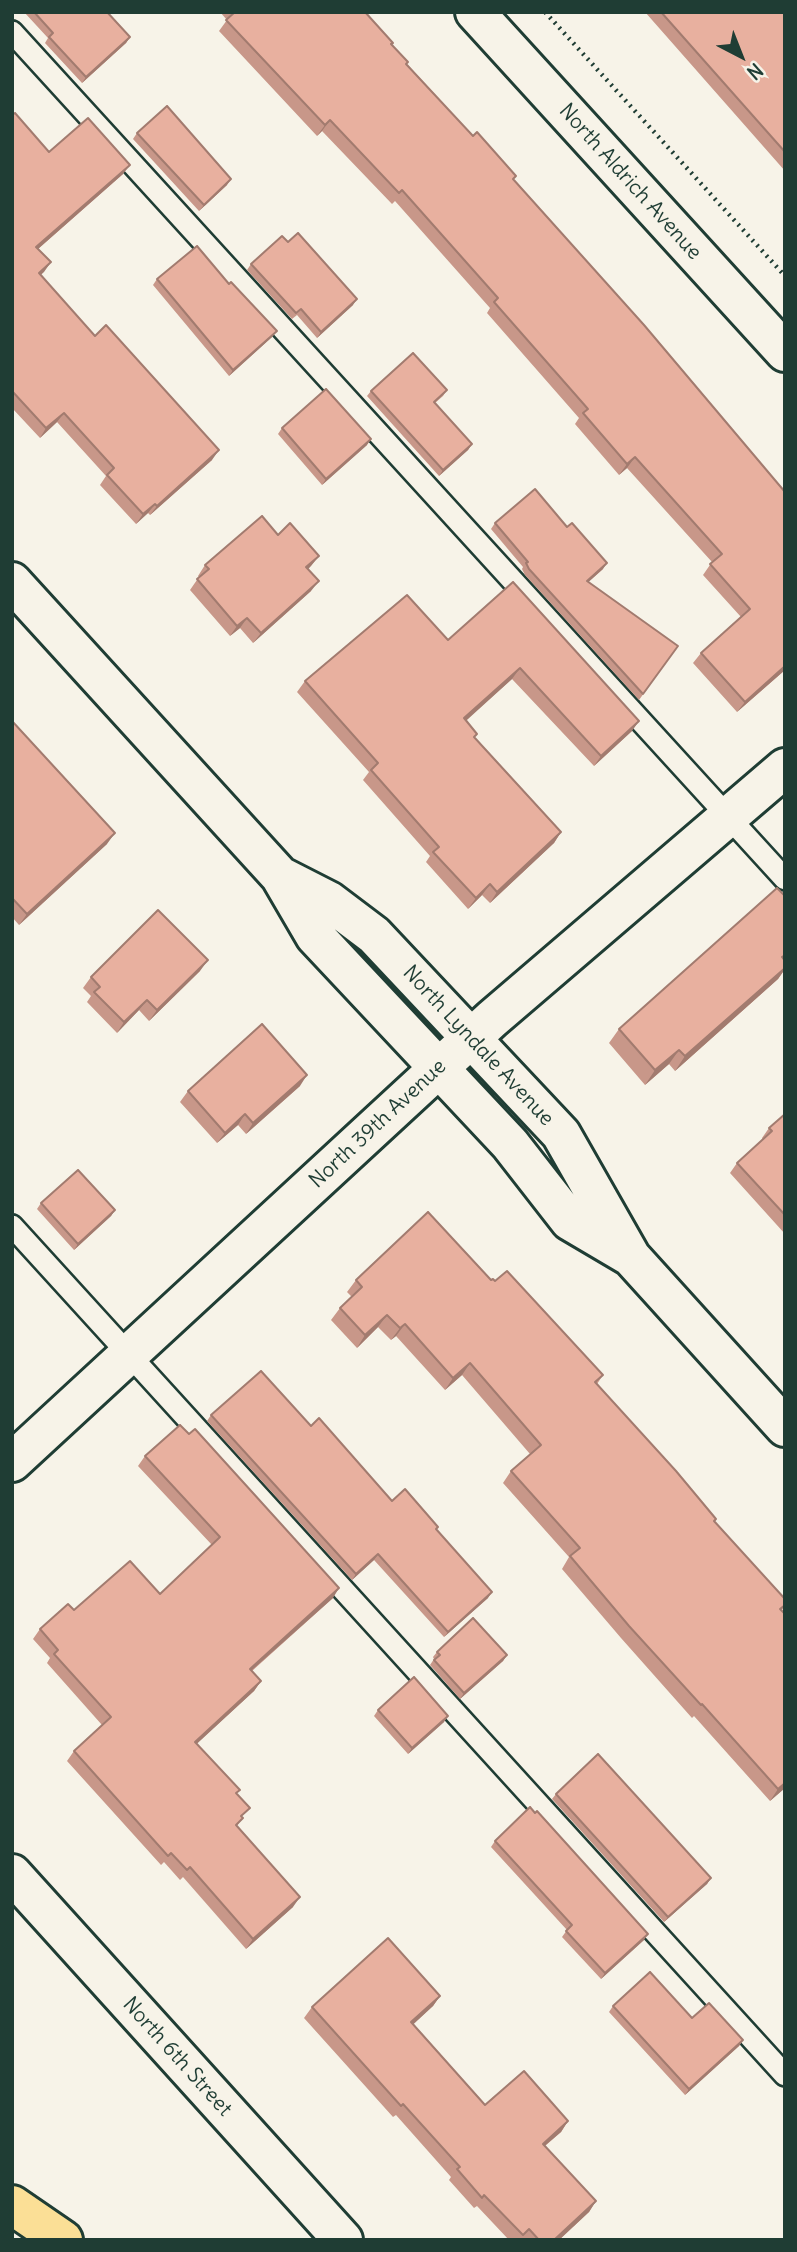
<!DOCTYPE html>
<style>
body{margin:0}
#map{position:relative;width:797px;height:2252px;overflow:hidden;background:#f7f3e8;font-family:Delius,sans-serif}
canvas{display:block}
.frame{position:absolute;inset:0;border:14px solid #1f3d34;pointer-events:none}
.north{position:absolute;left:706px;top:21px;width:70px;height:70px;-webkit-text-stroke:5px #f7f3e8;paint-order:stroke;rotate:138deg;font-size:19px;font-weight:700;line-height:28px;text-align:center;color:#1f3d34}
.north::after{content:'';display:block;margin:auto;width:24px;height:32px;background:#1f3d34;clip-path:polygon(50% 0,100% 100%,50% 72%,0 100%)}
</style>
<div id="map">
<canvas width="797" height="2252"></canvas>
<div class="frame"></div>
<div class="north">N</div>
</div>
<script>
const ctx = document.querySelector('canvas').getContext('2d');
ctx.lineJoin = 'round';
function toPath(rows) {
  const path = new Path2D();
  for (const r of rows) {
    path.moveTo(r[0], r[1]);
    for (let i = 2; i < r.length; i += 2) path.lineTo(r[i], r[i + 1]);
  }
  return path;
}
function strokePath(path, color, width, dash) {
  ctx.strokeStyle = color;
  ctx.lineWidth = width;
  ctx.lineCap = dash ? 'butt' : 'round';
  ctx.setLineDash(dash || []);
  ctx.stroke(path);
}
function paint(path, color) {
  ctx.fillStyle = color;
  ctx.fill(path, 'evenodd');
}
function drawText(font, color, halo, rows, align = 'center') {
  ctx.font = font + ' Delius,sans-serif';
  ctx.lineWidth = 5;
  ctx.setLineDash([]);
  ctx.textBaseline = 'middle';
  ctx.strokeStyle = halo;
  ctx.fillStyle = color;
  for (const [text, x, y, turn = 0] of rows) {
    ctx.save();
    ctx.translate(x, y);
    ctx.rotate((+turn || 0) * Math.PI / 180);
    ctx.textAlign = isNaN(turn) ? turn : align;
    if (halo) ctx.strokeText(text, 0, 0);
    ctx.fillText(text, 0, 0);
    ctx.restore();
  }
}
const path = toPath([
 [545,12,785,276]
]);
const lane = toPath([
 [12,32,785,879],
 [12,1226,785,2075]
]);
const street = toPath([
 [475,12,785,352],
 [12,1462,492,1019,785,768],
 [12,1874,343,2240]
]);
const secondary = toPath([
 [12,582,280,876,315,936,510,1144,570,1221,631,1257],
 [280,876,329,901,374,935,561,1134,631,1257,785,1427]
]);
const highway = toPath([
 [12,2205,63,2240]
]);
const wall = toPath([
 [24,12,107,12,130,37,126,43,82,83,45,43,48,38],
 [220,12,365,12,407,64,473,136,516,176,513,179,785,492,785,670,737,712,693,663,701,653,741,617,703,575,712,562,627,468,619,475,575,424,579,418,487,313,490,308,395,201,392,204,322,131,317,136,219,31,227,20],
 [645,12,785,12,785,171],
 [12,115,49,152,123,174,38,249,51,262,40,275,95,336,212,460,150,515,148,513,136,524,100,485,106,476,57,422,40,438,12,408],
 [137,133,227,185,199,211,133,139],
 [251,264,353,305,317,338,297,315,292,319,247,270],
 [157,279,229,284,272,337,229,376,153,285],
 [447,390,443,396,435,403,472,444,468,450,439,476,367,396,371,391],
 [282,428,367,445,322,485,278,434],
 [495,523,603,569,588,582,678,646,639,700,525,575,522,569,523,567,491,529],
 [319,556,308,569,311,591,253,643,240,628,230,636,190,590,199,577,198,576,205,565],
 [513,582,632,731,594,766,512,679,466,720,475,738,561,832,554,843,490,903,482,895,468,909,426,862,430,856,363,780,369,772,297,692,305,681,448,640],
 [12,721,107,844,19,925,12,917],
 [785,896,785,969,778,979,675,1071,669,1064,645,1085,609,1043,619,1029],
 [200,971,149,1021,139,1010,117,1033,87,1002,91,996,83,988,91,977],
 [300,1086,246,1134,238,1125,217,1143,180,1102,188,1091],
 [785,1114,785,1234,730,1173,737,1163,763,1140,762,1138,769,1128],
 [41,1203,115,1210,111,1216,74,1250,37,1209],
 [356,1280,491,1280,603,1375,597,1384,716,1519,715,1522,785,1606,782,1610,785,1614,785,1788,770,1801,694,1716,692,1718,621,1638,562,1569,569,1557,503,1483,511,1471,530,1454,462,1375,445,1390,396,1336,391,1340,378,1327,357,1348,331,1320,340,1308,352,1297,347,1292],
 [211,1415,311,1426,392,1501,436,1529,488,1598,444,1637,374,1560,352,1580,207,1421],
 [145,1456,333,1598,252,1671,261,1681,254,1691,196,1744,237,1794,242,1818,237,1826,293,1907,246,1949,183,1877,180,1880,164,1862,161,1865,67,1761,74,1751,102,1725,47,1663,50,1658,33,1639,40,1629,74,1610,160,1594,212,1545,138,1466],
 [437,1652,507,1655,503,1661,460,1699,430,1665,434,1659,433,1657],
 [378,1710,444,1722,408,1754,374,1716],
 [556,1794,711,1878,707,1884,664,1922,552,1799],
 [495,1841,644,1940,601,1979,562,1937,567,1930,491,1847],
 [440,1996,433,2006,413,2024,485,2105,568,2121,561,2132,545,2146,596,2201,589,2212,559,2240,509,2240,477,2206,474,2208,449,2180,451,2177,396,2115,393,2117,304,2018,312,2007],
 [613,2006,692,2018,743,2040,739,2046,685,2095,609,2012]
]);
const shadedWall = toPath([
 [130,37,126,43,82,83,86,77],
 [330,120,322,131,317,136,325,125],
 [130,165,123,174,30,256,36,247],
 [231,179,227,185,199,211,204,205],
 [51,262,44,272,32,283,39,273],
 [357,299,353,305,317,338,321,332],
 [277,331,272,337,229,376,233,370],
 [64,413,57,422,40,438,46,428],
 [371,439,367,445,322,485,326,479],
 [472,444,468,450,439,476,443,470],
 [219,450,212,460,150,515,157,506],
 [635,457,627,468,619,475,627,464],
 [155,504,148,513,136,524,143,514],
 [319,556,311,566,299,578,306,567],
 [607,563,603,569,583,587,587,581],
 [319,581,311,591,253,643,261,633],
 [247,618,240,628,230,636,237,626],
 [785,666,785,670,737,712,745,702],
 [520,668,512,679,457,729,464,718],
 [639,721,632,731,594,766,601,756],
 [561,832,554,843,490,903,497,892],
 [115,833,107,844,19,925,27,914],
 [490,884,482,895,468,909,476,898],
 [208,960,200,971,149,1021,157,1010],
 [785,968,785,969,778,979,675,1071,685,1056],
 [147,1000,139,1010,117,1033,124,1022],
 [679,1050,669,1064,645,1085,655,1070],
 [307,1075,300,1086,246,1134,253,1123],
 [245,1114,238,1125,217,1143,225,1133],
 [115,1210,111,1216,74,1250,78,1244],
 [387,1315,378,1327,357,1348,365,1335],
 [405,1324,396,1336,391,1340,400,1328],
 [470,1363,462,1375,445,1390,453,1378],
 [378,1554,374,1560,352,1580,356,1574],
 [339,1588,333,1598,243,1678,250,1669],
 [492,1592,488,1598,444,1637,448,1632],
 [507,1655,503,1661,460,1699,464,1693],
 [261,1681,254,1691,188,1752,195,1742],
 [448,1716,444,1722,408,1754,412,1748],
 [785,1783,785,1788,770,1801,778,1789],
 [711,1878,707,1884,664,1922,668,1917],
 [300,1897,293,1907,246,1949,253,1939],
 [648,1934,644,1940,601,1979,605,1973],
 [440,1996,433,2006,404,2033,411,2022],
 [743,2040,739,2046,685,2095,689,2089],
 [568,2121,561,2132,535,2154,543,2144],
 [596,2201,589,2212,559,2240,554,2240]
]);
const building = toPath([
 [34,12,107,12,130,37,86,77,49,37,53,33,34,12],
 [235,12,365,12,393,43,391,44,408,62,406,64,473,136,477,132,516,176,513,179,644,325,785,492,785,666,745,702,701,653,750,609,710,564,722,554,635,457,627,464,583,413,588,409,494,302,498,298,402,190,399,193,330,120,325,125,226,20,235,12],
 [661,12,785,12,785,152,661,12],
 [167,106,231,179,204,205,137,133,167,106],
 [15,113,49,152,88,118,130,165,36,247,51,262,39,273,95,336,106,325,219,450,157,506,155,504,143,514,107,475,114,468,64,413,46,428,12,391,12,115,15,113],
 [298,233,357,299,321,332,301,309,296,313,251,264,282,236,288,242,298,233],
 [197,246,229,284,231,282,277,331,233,370,157,279,197,246],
 [413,353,447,390,434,402,472,444,443,470,371,391,413,353],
 [326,389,371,439,326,479,282,428,326,389],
 [535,489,567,527,572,523,607,563,587,581,678,646,643,694,529,569,526,563,528,562,495,523,535,489],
 [262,516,278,535,290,523,319,556,306,567,319,581,261,633,247,618,237,626,197,579,209,569,205,565,262,516],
 [513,582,639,721,601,756,520,668,464,718,477,734,474,737,561,832,497,892,490,884,476,898,433,852,439,847,371,770,378,763,305,681,407,595,448,640,513,582],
 [12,721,115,833,27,914,12,898,12,721],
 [777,888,785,896,785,955,782,957,785,961,785,968,685,1056,679,1050,655,1070,619,1029,777,888],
 [158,910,208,960,157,1010,147,1000,124,1022,94,992,100,987,91,977,158,910],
 [262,1024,307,1075,253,1123,245,1114,225,1133,188,1091,262,1024],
 [785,1114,785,1215,737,1163,772,1131,769,1128,785,1114],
 [78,1170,115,1210,78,1244,41,1203,78,1170],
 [428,1212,491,1280,493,1279,495,1281,507,1271,603,1375,595,1382,676,1471,716,1519,714,1521,785,1599,785,1605,780,1609,785,1614,785,1783,778,1789,702,1704,701,1705,629,1626,570,1556,580,1548,511,1471,541,1445,470,1363,453,1378,405,1324,400,1328,387,1315,365,1335,340,1308,362,1287,356,1280,428,1212],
 [261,1371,311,1426,319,1418,392,1501,405,1489,438,1527,436,1529,492,1592,448,1632,378,1554,356,1574,211,1415,261,1371],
 [180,1425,189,1434,195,1429,339,1588,250,1669,261,1681,195,1742,240,1790,236,1793,250,1808,241,1816,243,1818,236,1825,300,1897,253,1939,190,1867,187,1870,171,1853,168,1856,74,1751,111,1717,54,1654,58,1650,40,1629,68,1604,74,1610,130,1561,160,1594,220,1537,145,1456,180,1425],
 [473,1618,507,1655,464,1693,434,1660,440,1655,437,1652,473,1618],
 [414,1677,448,1716,412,1748,378,1710,414,1677],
 [598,1754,711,1878,668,1917,556,1794,598,1754],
 [530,1807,535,1813,537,1811,648,1934,605,1973,566,1931,572,1925,495,1841,530,1807],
 [388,1938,440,1996,411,2022,485,2105,524,2071,568,2121,543,2144,596,2201,554,2240,539,2240,529,2229,523,2235,484,2195,482,2198,457,2169,460,2167,403,2104,401,2106,312,2007,388,1938],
 [650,1972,692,2018,709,2003,743,2040,689,2089,613,2006,650,1972]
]);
const streetNames = [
 ["North Aldrich Avenue",630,182,48],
 ["North Lyndale Avenue",478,1046,47],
 ["North 39th Avenue",378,1124,-43],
 ["North 6th Street",177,2057,48]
];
strokePath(lane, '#1f3d34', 26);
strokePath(street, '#1f3d34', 44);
strokePath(secondary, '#1f3d34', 44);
strokePath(highway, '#1f3d34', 44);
strokePath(path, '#1f3d34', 4.5, [2, 5]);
strokePath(lane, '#f7f3e8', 21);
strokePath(street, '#f7f3e8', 38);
strokePath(secondary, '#f7f3e8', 38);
strokePath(highway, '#fbdf96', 38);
paint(wall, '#c89789');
paint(shadedWall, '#a27b6f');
paint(building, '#e8b09f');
strokePath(building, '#a27b6f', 2);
drawText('21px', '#1f3d34', '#f7f3e8', streetNames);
</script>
